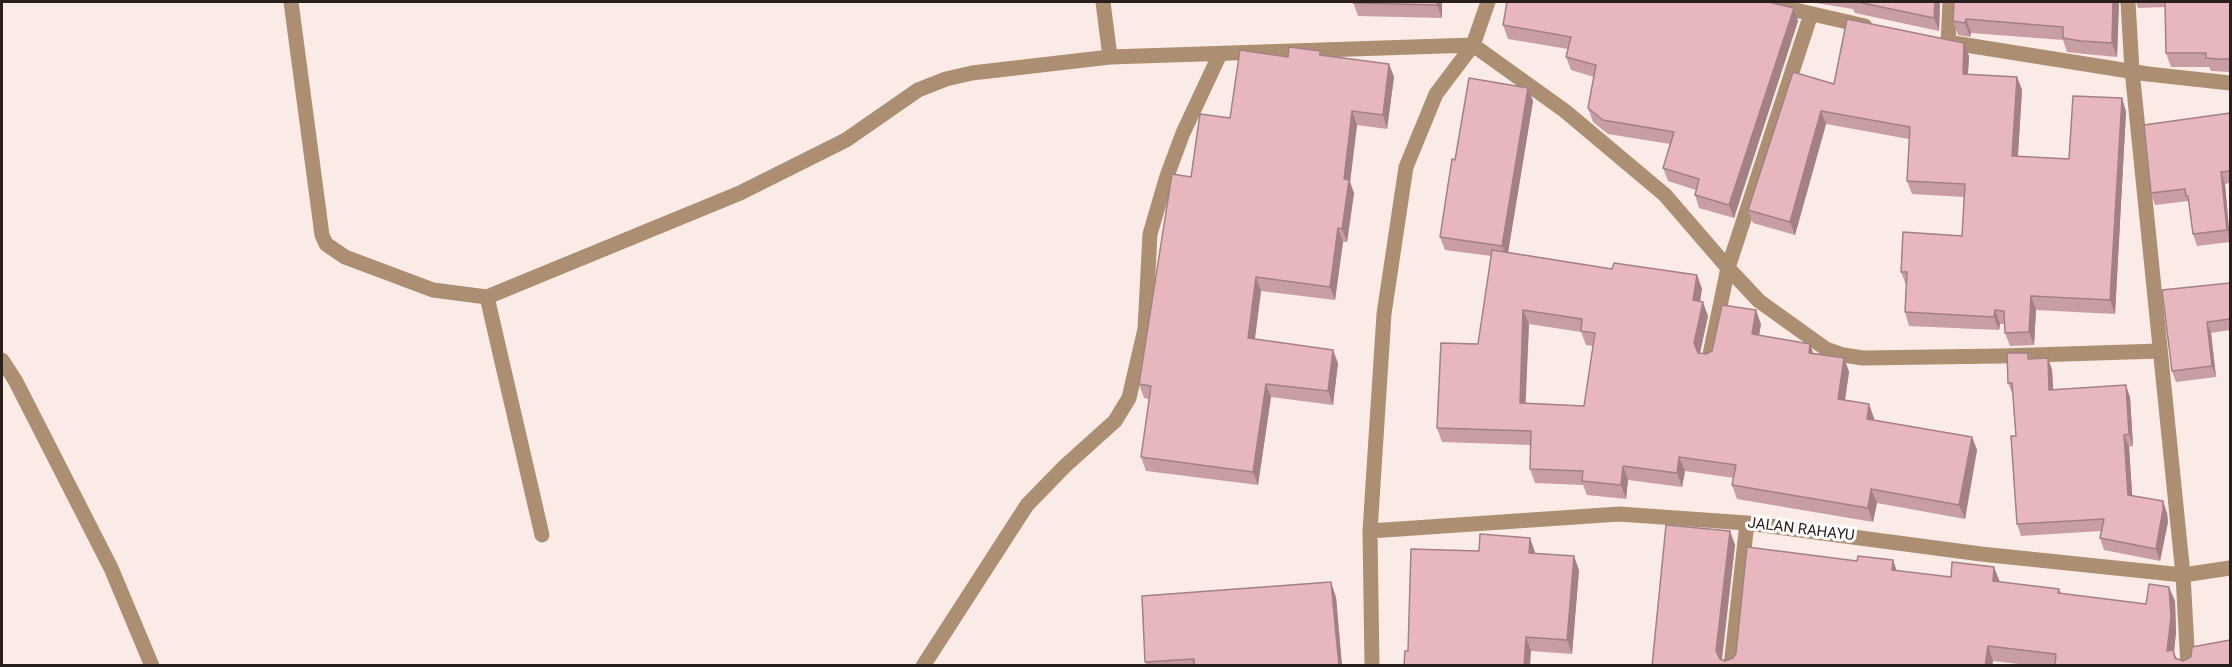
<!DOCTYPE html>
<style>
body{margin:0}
#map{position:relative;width:2232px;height:667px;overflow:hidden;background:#fbebe6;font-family:Roboto,sans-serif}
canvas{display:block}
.frame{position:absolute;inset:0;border:3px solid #281e1b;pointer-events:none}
</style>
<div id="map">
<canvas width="2232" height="667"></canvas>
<div class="frame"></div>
</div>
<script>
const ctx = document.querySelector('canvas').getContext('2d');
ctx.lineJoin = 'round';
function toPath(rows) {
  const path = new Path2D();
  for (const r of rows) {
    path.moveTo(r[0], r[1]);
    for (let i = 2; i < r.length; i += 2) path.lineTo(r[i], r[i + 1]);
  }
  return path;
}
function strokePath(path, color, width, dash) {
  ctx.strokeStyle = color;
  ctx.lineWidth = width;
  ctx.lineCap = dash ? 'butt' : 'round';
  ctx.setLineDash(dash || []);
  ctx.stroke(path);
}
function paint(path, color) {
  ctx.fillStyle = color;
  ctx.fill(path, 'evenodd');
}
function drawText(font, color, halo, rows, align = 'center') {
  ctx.font = font + ' Roboto,sans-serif';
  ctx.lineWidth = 6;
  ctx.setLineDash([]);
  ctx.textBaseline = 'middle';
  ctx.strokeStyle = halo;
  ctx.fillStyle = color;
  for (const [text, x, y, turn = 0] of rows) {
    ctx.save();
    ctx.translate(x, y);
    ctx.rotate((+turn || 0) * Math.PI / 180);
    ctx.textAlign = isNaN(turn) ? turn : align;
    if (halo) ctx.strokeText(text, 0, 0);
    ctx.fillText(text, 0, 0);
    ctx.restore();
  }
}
const service = toPath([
 [487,297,542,535]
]);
const minor = toPath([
 [291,2,322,235,326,244,345,257,433,290,487,297,740,193,846,140,918,90,946,79,972,73,1110,57,1473,45,1565,111,1665,195,1728,268,1759,301,1826,349,1843,355,1863,358,2001,356,2160,351],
 [1103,2,1110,57],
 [1760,2,1865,26],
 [2128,2,2132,70,2183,575,2188,666],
 [1947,42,2148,74,2230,83],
 [1948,43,1950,2],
 [1709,359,1728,268,1811,14],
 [2,360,15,380,111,568,152,666],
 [1370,531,1619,514,1747,523,1981,554,2183,575,2230,568],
 [923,666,1027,505,1065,466,1115,421,1129,398,1145,329,1150,234,1167,176,1183,133,1220,54],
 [1372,666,1370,531,1384,314,1406,167,1436,94,1473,45,1488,2],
 [1731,666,1747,523]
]);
const wall = toPath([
 [1353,2,1442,2,1442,18,1358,16],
 [1810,2,1940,2,1939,31,1855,13,1853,9],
 [2119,2,2117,57,2085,54,2067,52,2063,40,1971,33,1970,37,1958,35,1953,21],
 [2136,2,2230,2,2230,72,2211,71,2209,67,2171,67,2166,53,2165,7,2138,8],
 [1794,8,1798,21,1734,218,1699,208,1695,195,1696,190,1668,181,1663,168,1670,144,1608,134,1593,122,1588,108,1594,77,1571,70,1566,57,1568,49,1508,39,1503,25],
 [1320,51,1322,55,1389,64,1394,77,1387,129,1357,125,1350,182,1354,193,1347,242,1343,242,1335,300,1261,291,1255,339,1338,363,1333,405,1271,397,1258,485,1146,471,1141,457,1149,399,1144,398,1139,384,1191,177,1230,118,1288,57],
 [1969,56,1968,74,2017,77,2022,90,2018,156,2069,159,2122,98,2126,112,2115,314,2036,310,2034,345,2010,346,2005,333,2005,324,2000,324,1999,330,1909,326,1905,312,1906,285,1901,272,1962,236,1964,197,1912,194,1907,181,1909,139,1826,124,1795,235,1753,223,1748,210,1834,84],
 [1528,88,1533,101,1508,252,1612,269,1697,275,1702,289,1700,302,1708,316,1700,353,1706,354,1761,324,1759,335,1814,353,1844,358,1849,372,1845,400,1874,418,1874,420,1972,437,1977,450,1965,519,1877,503,1873,522,1737,499,1732,485,1734,478,1685,471,1682,487,1628,480,1626,499,1587,495,1583,485,1535,483,1530,469,1531,445,1442,442,1437,428,1478,344,1491,256,1445,250,1440,237,1455,160],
 [1529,324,1581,332,1586,345,1593,346,1584,406,1525,403],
 [2230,113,2230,183,2225,184,2230,242,2197,246,2193,234,2190,206,2188,201,2155,205,2151,193],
 [2230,283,2230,330,2211,333,2216,377,2176,382,2172,371],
 [2028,353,2030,358,2048,358,2052,370,2053,389,2130,397,2133,446,2129,447,2132,495,2167,513,2168,522,2160,561,2104,550,2100,538,2101,531,2021,536,2017,524,2016,436,2013,395,2008,383],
 [1730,531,1735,545,1722,660,1725,661,1897,571,2059,589,2061,593,2146,604,2175,601,2176,632,2174,652,2176,658,2183,661,2230,666,2036,666,1993,661,1992,666,1652,666],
 [1535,553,1579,570,1572,654,1531,651,1408,651],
 [1336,597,1342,666,1147,666,1145,662]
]);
const shadedWall = toPath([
 [1437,2,1442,2,1442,18,1437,5],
 [1935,2,1940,2,1939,31,1934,18],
 [2113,2,2119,2,2117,57,2112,43],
 [1794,8,1798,21,1734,218,1729,205],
 [1966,19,1971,33,1970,37,1965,23],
 [1964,43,1969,56,1967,87,1963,74],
 [1389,64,1394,77,1387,129,1383,115],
 [2017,77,2022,90,2017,169,2012,156],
 [1528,88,1533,101,1507,259,1502,246],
 [2122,98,2126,112,2115,314,2110,300],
 [1352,111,1357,125,1350,182,1354,193,1347,242,1342,229,1344,179],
 [1821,111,1826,124,1795,235,1790,222],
 [2221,172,2225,184,2230,240,2227,230],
 [1338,228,1343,242,1335,300,1330,287],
 [1697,275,1702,289,1698,314,1693,300],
 [1256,277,1261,291,1253,352,1248,338],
 [2031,296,2036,310,2034,345,2029,332],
 [1703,302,1708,316,1699,357,1694,343],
 [1523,310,1529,324,1525,417,1520,403],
 [1756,310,1761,324,1757,348,1752,334],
 [1995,310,2000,324,1999,330,1994,317],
 [2207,322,2211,333,2216,377,2212,366],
 [1810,344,1815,358,1809,353],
 [1333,350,1338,363,1333,405,1328,391],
 [1844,358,1849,372,1843,413,1838,399],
 [2048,358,2052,370,2054,402,2049,390],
 [1266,384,1271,397,1258,485,1253,472],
 [2126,385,2130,397,2133,446,2129,434],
 [1869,404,1874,418,1872,433,1867,419],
 [2124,435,2129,447,2133,507,2128,495],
 [1972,437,1977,450,1965,519,1959,505],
 [1679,457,1685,471,1682,487,1677,473],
 [1623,466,1628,480,1626,499,1621,485],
 [1871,489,1877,503,1873,522,1868,508],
 [2163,501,2167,513,2168,522,2160,561,2156,549],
 [1730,531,1735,545,1721,665,1716,651],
 [1530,538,1535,552,1534,567,1529,553],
 [1574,556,1579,570,1572,654,1567,640],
 [1893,560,1898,574,1892,570],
 [1994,567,2000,582,1993,581],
 [1331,582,1336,597,1342,666,1339,666],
 [2169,587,2175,601,2176,632,2174,652,2178,666,2167,651],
 [1526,637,1531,651,1530,666,1524,666],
 [1988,646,1993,661,1992,666,1985,666]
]);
const building = toPath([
 [1353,2,1437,2,1437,5,1353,3,1353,2],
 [1507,2,1768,2,1794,8,1729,205,1695,195,1699,179,1663,168,1674,132,1603,120,1588,108,1596,65,1566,57,1571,37,1503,25,1507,2],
 [1858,2,1935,2,1934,18,1858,2],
 [1954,2,2113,2,2112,43,2081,41,2063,38,2063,27,1966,19,1965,23,1953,21,1954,2],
 [2165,2,2230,2,2230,59,2218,59,2206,58,2206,53,2166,53,2165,2],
 [1847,19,1964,43,1963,74,2017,77,2012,156,2069,159,2073,96,2122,98,2110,300,2031,296,2029,332,2005,333,2004,311,1995,310,1994,317,1905,312,1907,272,1901,272,1903,232,1962,236,1965,184,1907,181,1910,127,1821,111,1790,222,1748,210,1793,72,1834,84,1847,19],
 [1289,47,1320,51,1320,55,1389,64,1383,115,1352,111,1344,179,1349,180,1342,229,1338,228,1330,287,1256,277,1248,338,1333,350,1328,391,1266,384,1253,472,1141,457,1151,386,1139,384,1172,174,1191,177,1200,114,1230,118,1240,50,1288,57,1289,47],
 [1469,78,1528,88,1502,246,1440,237,1452,159,1455,160,1469,78],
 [2230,113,2230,171,2221,172,2227,230,2193,234,2188,196,2186,196,2185,189,2151,193,2144,125,2230,113],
 [1492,250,1612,269,1614,263,1697,275,1693,300,1703,302,1694,343,1698,353,1706,354,1712,351,1722,305,1756,310,1752,334,1810,344,1809,353,1844,358,1838,399,1869,404,1867,419,1972,437,1959,505,1871,489,1868,508,1732,485,1736,465,1679,457,1677,473,1623,466,1621,485,1582,481,1583,471,1530,469,1531,431,1437,428,1441,343,1478,344,1492,250],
 [1523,310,1582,319,1581,331,1595,333,1584,406,1520,403,1523,310],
 [2230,283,2230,319,2207,322,2212,366,2172,371,2162,290,2230,283],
 [2007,353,2028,353,2028,359,2048,358,2049,390,2126,385,2129,434,2124,435,2128,495,2163,501,2163,510,2156,549,2100,538,2104,519,2017,524,2011,436,2016,436,2012,383,2008,383,2007,353],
 [1666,525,1730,531,1716,651,1720,659,1725,661,1733,658,1736,653,1747,547,1857,561,1858,556,1893,560,1892,570,1951,577,1952,562,1994,567,1993,581,2059,589,2058,593,2146,604,2149,584,2169,587,2171,617,2167,651,2173,650,2175,658,2183,661,2191,657,2192,647,2230,640,2230,666,2055,666,2056,654,1988,646,1985,666,1652,666,1666,525],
 [1480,534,1530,538,1529,553,1574,556,1567,640,1526,637,1524,666,1404,666,1405,651,1408,651,1411,549,1479,551,1480,534],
 [1331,582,1339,666,1194,666,1194,659,1145,662,1142,596,1331,582]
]);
const streetNames = [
 ["JALAN RAHAYU",1801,530,7]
];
strokePath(service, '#ac8f73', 15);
strokePath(minor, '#ac8f73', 15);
paint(wall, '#c89da3');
paint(shadedWall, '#a28084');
paint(building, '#e8b7bd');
strokePath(building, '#a28084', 1.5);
drawText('15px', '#281e1b', '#fcfcfc', streetNames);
</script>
